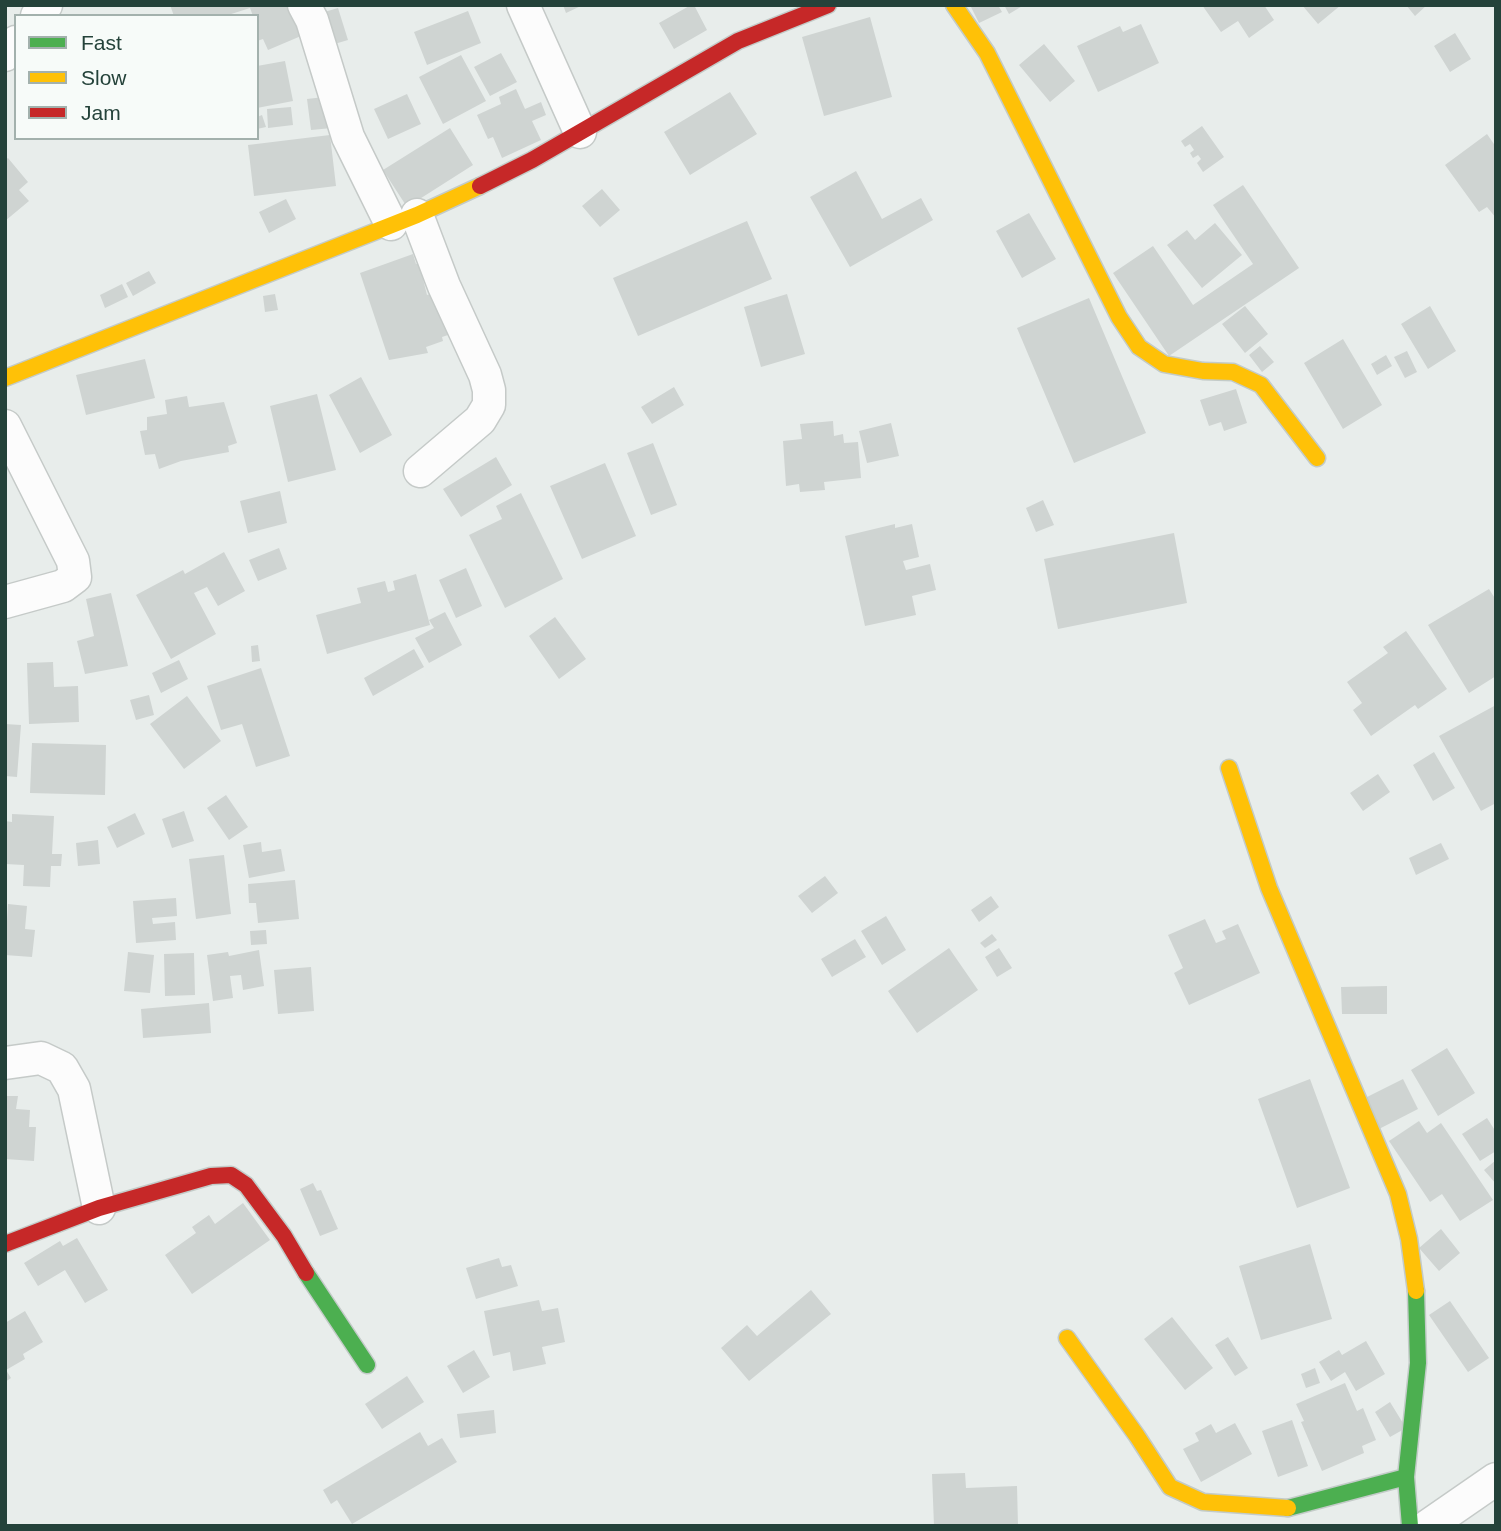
<!DOCTYPE html>
<style>
body{margin:0}
#map{position:relative;width:1501px;height:1531px;overflow:hidden;background:#e8edeb;font-family:Helvetica,sans-serif}
canvas{display:block}
.frame{position:absolute;inset:0;border:7px solid #24423a;pointer-events:none}
.legend{position:absolute;left:14px;top:14px;width:245px;height:126px;box-sizing:border-box;background:#f7fbf9;border:2px solid #a3b1ad;margin:0;padding:9px 12px;list-style:none;font-size:21px;color:#24423a}
.legend li{display:flex;align-items:center;gap:14px;height:35px}
.legend b{width:35px;border:2px solid #a3b1ad}
</style>
<div id="map">
<canvas width="1501" height="1531"></canvas>
<div class="frame"></div>
<ul class="legend">
<li><b style="height:9px;background:#4caf50"></b>Fast</li>
<li><b style="height:9px;background:#ffc107"></b>Slow</li>
<li><b style="height:9px;background:#c62828"></b>Jam</li>
</ul>
</div>
<script>
const ctx = document.querySelector('canvas').getContext('2d');
ctx.lineJoin = 'round';
function paint(path, color) {
  ctx.fillStyle = color;
  ctx.fill(path, 'evenodd');
}
function toPath(rows) {
  const path = new Path2D();
  for (const r of rows) {
    path.moveTo(r[0], r[1]);
    for (let i = 2; i < r.length; i += 2) path.lineTo(r[i], r[i + 1]);
  }
  return path;
}
function strokePath(path, color, width, dash) {
  ctx.strokeStyle = color;
  ctx.lineWidth = width;
  ctx.lineCap = dash ? 'butt' : 'round';
  ctx.setLineDash(dash || []);
  ctx.stroke(path);
}
const building = toPath([
 [170,5,288,5,301,36,268,50,263,39,257,41,257,16,253,16,250,8,225,16,174,16],
 [563,5,583,5,566,13],
 [691,5,694,5,707,30,674,49,659,23],
 [970,5,998,5,1002,12,979,23],
 [1004,5,1024,5,1009,14],
 [1202,5,1264,5,1274,20,1249,38,1238,21,1221,32],
 [1302,5,1341,5,1318,24],
 [1406,5,1427,5,1415,16],
 [338,8,348,40,331,45,321,13],
 [468,11,481,43,427,65,414,32],
 [870,17,892,97,824,116,802,37],
 [1141,24,1159,63,1098,92,1077,46,1120,26,1123,32],
 [1455,33,1471,59,1450,72,1434,46],
 [1044,44,1075,81,1050,102,1019,65],
 [501,53,517,82,490,96,474,67],
 [461,55,486,101,443,124,419,77],
 [285,61,293,101,257,108,257,66],
 [516,89,525,109,541,102,546,115,532,121,541,140,502,158,493,137,488,139,477,115,501,104,499,97],
 [730,92,757,134,690,175,664,132],
 [407,94,421,124,388,139,374,109],
 [324,97,332,128,311,130,307,99],
 [291,107,293,125,268,128,267,109],
 [262,115,266,127,257,129,257,117],
 [1202,126,1224,157,1203,172,1197,163,1201,159,1198,155,1193,158,1190,153,1194,150,1190,144,1185,147,1181,141],
 [450,128,473,165,407,207,383,170],
 [1487,134,1496,147,1496,218,1487,207,1479,212,1445,165],
 [330,135,336,186,254,196,248,145],
 [8,158,28,182,19,190,29,201,5,221,5,160],
 [856,171,882,219,921,198,933,220,850,267,810,197],
 [1243,185,1299,268,1169,356,1113,273,1153,246,1193,305,1253,264,1213,205],
 [602,189,620,210,600,227,582,206],
 [286,199,296,219,269,233,259,212],
 [1029,213,1056,259,1022,278,996,231],
 [747,221,772,279,638,336,613,278],
 [1215,223,1242,255,1202,288,1167,245,1187,230,1195,240],
 [413,254,416,264,419,263,427,295,437,292,448,335,442,337,443,341,426,347,428,353,389,360,360,273],
 [149,271,156,283,133,296,126,283],
 [122,284,128,297,105,308,100,295],
 [275,294,278,310,265,312,263,296],
 [787,294,805,354,761,367,744,307],
 [1089,298,1146,433,1074,463,1017,328],
 [1245,306,1268,334,1245,353,1222,324],
 [1430,306,1456,351,1428,369,1401,324],
 [1343,339,1382,405,1343,429,1304,363],
 [1260,346,1274,362,1262,372,1249,355],
 [1407,351,1417,372,1405,378,1394,357],
 [1386,355,1392,366,1377,375,1371,364],
 [145,359,155,398,86,415,76,375],
 [361,377,392,435,360,453,329,395],
 [674,387,684,405,652,424,641,407],
 [1236,389,1247,423,1224,431,1221,422,1209,426,1200,400],
 [317,394,336,470,288,482,270,406],
 [187,396,189,407,224,402,237,443,228,446,229,452,181,461,159,469,155,454,145,455,140,431,147,430,147,417,167,414,165,400],
 [833,421,834,436,843,434,844,443,858,442,861,478,824,482,825,490,800,492,799,484,786,486,783,441,802,439,800,424],
 [891,423,899,456,867,463,859,431],
 [653,443,677,505,651,515,627,453],
 [496,457,512,485,461,517,443,489],
 [605,463,636,536,582,559,550,486],
 [280,491,287,523,248,533,240,501],
 [521,493,563,579,505,608,469,535,502,519,496,506],
 [1043,500,1054,525,1036,532,1026,508],
 [895,524,895,528,912,524,919,557,903,561,906,570,930,564,936,590,912,596,916,615,865,626,845,536],
 [1174,533,1187,603,1058,629,1044,559],
 [279,548,287,569,258,581,249,560],
 [224,552,245,591,218,606,207,587,194,593,216,634,171,659,136,595,183,570,185,574],
 [466,568,482,606,456,618,439,580],
 [416,574,430,625,327,654,316,615,361,603,357,588,385,581,388,592,395,590,393,581],
 [1489,589,1496,600,1496,676,1469,693,1428,625],
 [111,593,128,666,85,674,77,641,94,636,86,599],
 [445,612,462,645,429,663,415,638,434,628,429,620],
 [555,617,586,659,559,679,529,636],
 [1406,631,1447,689,1418,709,1415,705,1371,736,1353,710,1362,703,1347,682,1388,653,1383,647],
 [258,645,260,661,252,662,251,646],
 [414,649,424,667,373,696,364,678],
 [179,660,188,679,161,693,152,673],
 [53,662,54,687,78,686,79,722,29,724,27,663],
 [261,668,290,756,256,767,242,724,221,730,207,686],
 [149,695,154,715,136,720,130,700],
 [187,696,221,741,184,769,150,724],
 [1496,705,1496,803,1481,811,1439,736],
 [5,724,21,725,17,777,5,776],
 [32,743,106,745,105,795,30,793],
 [1434,752,1455,788,1433,801,1413,765],
 [1378,774,1390,792,1363,811,1350,793],
 [226,795,248,827,229,840,207,808],
 [184,811,194,841,172,848,162,819],
 [135,813,145,834,117,848,107,827],
 [12,814,54,816,52,854,62,854,61,866,51,866,50,887,23,886,24,865,5,864,5,821,12,822],
 [98,840,100,864,78,866,76,843],
 [261,842,262,852,281,849,285,871,249,878,243,845],
 [1441,843,1449,859,1416,875,1409,858],
 [224,855,231,914,196,919,189,859],
 [825,876,838,893,812,913,798,896],
 [295,880,299,919,258,923,256,903,249,903,248,884],
 [991,896,999,907,979,922,971,910],
 [176,898,177,916,152,918,153,924,175,922,176,940,136,943,133,901],
 [8,904,27,906,25,929,35,930,32,957,5,955],
 [886,916,906,950,882,965,861,931],
 [1205,919,1216,943,1226,939,1222,931,1238,924,1260,973,1189,1005,1174,973,1183,968,1168,935],
 [266,930,267,944,251,945,250,931],
 [992,934,997,940,985,948,980,943],
 [855,939,866,957,832,977,821,959],
 [949,948,978,990,917,1033,888,991],
 [999,948,1012,968,997,977,985,957],
 [259,950,264,986,243,990,241,975,230,976,233,998,213,1001,207,955,228,952,229,956],
 [128,952,154,955,150,993,124,991],
 [194,953,195,995,165,996,164,954],
 [311,967,314,1011,278,1014,274,970],
 [1387,986,1387,1014,1342,1014,1341,987],
 [209,1003,211,1033,143,1038,141,1009],
 [1447,1048,1475,1093,1438,1116,1411,1070],
 [1310,1079,1350,1188,1297,1208,1258,1099],
 [1403,1079,1418,1109,1379,1129,1363,1099],
 [5,1096,18,1096,16,1109,30,1110,29,1127,36,1127,34,1161,5,1159],
 [1487,1118,1496,1132,1496,1151,1480,1161,1462,1134],
 [1419,1121,1427,1133,1441,1123,1493,1200,1460,1221,1442,1194,1430,1202,1389,1141],
 [1496,1160,1496,1184,1484,1170],
 [313,1183,317,1191,321,1190,338,1229,320,1236,300,1189],
 [243,1203,270,1240,192,1294,165,1255,196,1233,192,1227,209,1215,215,1224],
 [1441,1229,1460,1253,1439,1271,1419,1248],
 [77,1238,108,1290,85,1303,65,1270,38,1286,24,1263,60,1241,63,1246],
 [1310,1244,1332,1319,1261,1340,1239,1266],
 [499,1258,502,1267,511,1265,518,1286,476,1299,466,1268],
 [811,1290,831,1314,749,1381,721,1348,747,1325,757,1336],
 [539,1300,542,1311,558,1308,565,1342,542,1347,546,1364,513,1371,510,1352,493,1356,484,1311],
 [1450,1301,1489,1358,1468,1372,1429,1315],
 [25,1311,43,1342,23,1354,25,1359,6,1370,11,1378,5,1382,5,1323],
 [1172,1317,1213,1368,1185,1390,1144,1339],
 [1228,1337,1248,1368,1235,1376,1215,1345],
 [1366,1341,1385,1374,1356,1391,1345,1372,1331,1381,1319,1362,1339,1350,1342,1355],
 [474,1350,490,1377,463,1393,447,1366],
 [1315,1368,1320,1383,1306,1388,1301,1374],
 [407,1376,424,1402,382,1429,365,1404],
 [1345,1383,1357,1411,1363,1408,1376,1440,1362,1446,1364,1453,1322,1471,1301,1422,1304,1421,1296,1404],
 [1390,1402,1406,1428,1390,1437,1375,1412],
 [494,1410,496,1433,460,1438,457,1414],
 [1292,1420,1308,1466,1278,1477,1262,1431],
 [1235,1423,1252,1454,1201,1482,1183,1449,1199,1441,1195,1433,1211,1424,1216,1433],
 [420,1432,428,1446,442,1438,457,1462,352,1524,337,1500,331,1504,323,1490],
 [965,1473,966,1488,1017,1486,1018,1526,934,1526,932,1474]
]);
const street = toPath([
 [304,5,312,20,348,137,391,224],
 [523,5,580,132],
 [37,16,46,5],
 [5,55,16,42],
 [417,215,444,286,485,375,489,390,489,405,480,420,420,471],
 [5,426,73,561,75,577,63,586,5,602],
 [5,1063,41,1058,62,1068,74,1089,99,1208],
 [1428,1526,1496,1479]
]);
const fast = toPath([
 [306,1273,367,1365],
 [1288,1508,1406,1477],
 [1410,1526,1406,1477,1418,1363,1416,1291]
]);
const slow = toPath([
 [954,5,987,53,1119,317,1139,347,1164,364,1203,371,1233,372,1261,385,1317,458],
 [5,378,417,215,480,186],
 [1229,768,1269,888,1398,1194,1409,1239,1416,1291],
 [1067,1338,1137,1436,1170,1487,1203,1502,1288,1508]
]);
const jam = toPath([
 [480,186,532,160,738,41,828,5],
 [5,1244,99,1208,211,1176,231,1175,246,1185,284,1236,306,1273]
]);
paint(building, '#cfd4d2');
strokePath(street, '#c5cac8', 35);
strokePath(fast, '#c3cbc8', 19);
strokePath(slow, '#c3cbc8', 19);
strokePath(jam, '#c3cbc8', 19);
strokePath(street, '#fcfcfc', 32);
strokePath(fast, '#4caf50', 16);
strokePath(slow, '#ffc107', 16);
strokePath(jam, '#c62828', 16);
</script>
